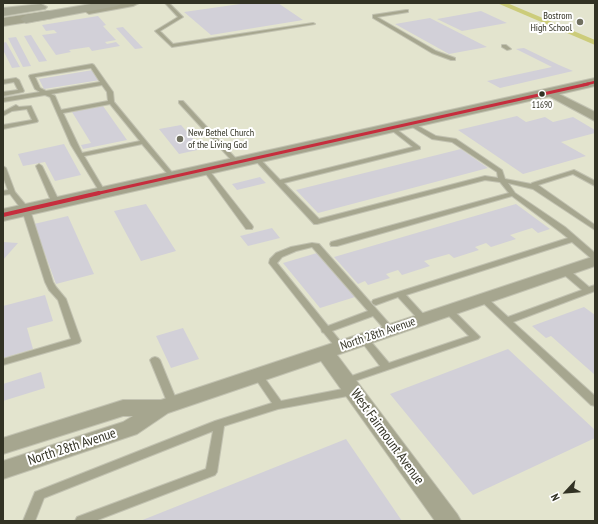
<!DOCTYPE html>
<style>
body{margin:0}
#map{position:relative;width:598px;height:524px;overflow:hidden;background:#e3e4ce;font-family:"PT Sans Narrow",sans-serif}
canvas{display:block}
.frame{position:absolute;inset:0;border:4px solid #323224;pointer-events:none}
.north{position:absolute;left:546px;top:472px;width:40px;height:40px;-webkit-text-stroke:3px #fff;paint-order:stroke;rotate:244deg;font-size:11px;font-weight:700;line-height:16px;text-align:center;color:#323224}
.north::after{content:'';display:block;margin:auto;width:14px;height:18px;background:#323224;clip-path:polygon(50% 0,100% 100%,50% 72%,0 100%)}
</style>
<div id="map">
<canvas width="598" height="524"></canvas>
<div class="frame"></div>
<div class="north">N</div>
</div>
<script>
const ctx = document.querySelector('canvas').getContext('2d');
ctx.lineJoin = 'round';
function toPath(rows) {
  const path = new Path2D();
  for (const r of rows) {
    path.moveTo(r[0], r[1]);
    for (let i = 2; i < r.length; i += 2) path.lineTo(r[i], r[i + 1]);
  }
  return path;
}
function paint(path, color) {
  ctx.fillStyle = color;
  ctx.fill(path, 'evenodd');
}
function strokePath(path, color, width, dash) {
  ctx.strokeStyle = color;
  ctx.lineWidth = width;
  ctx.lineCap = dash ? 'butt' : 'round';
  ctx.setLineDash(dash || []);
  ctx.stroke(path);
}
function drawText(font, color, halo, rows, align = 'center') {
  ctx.font = font + ' "PT Sans Narrow",sans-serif';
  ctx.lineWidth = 4;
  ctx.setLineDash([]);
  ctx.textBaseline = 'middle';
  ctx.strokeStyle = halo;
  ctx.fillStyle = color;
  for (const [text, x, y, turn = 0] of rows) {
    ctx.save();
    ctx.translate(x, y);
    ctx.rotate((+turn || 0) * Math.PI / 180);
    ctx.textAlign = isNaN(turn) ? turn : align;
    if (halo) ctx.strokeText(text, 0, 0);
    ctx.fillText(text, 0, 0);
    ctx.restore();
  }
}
const canal = toPath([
 [497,3,507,3,595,40,595,45,497,3]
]);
const building = toPath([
 [247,3,278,3,303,20,211,35,184,12],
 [481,11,507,23,462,31,437,19],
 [98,16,106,25,103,26,116,40,105,42,107,44,116,42,120,46,92,51,89,47,69,50,71,52,56,55,42,35,57,33,54,30,46,31,42,25],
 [430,18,487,47,449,54,395,24],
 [123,27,143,48,135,49,116,28],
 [31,35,47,61,39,62,24,36],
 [16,37,31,66,23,67,8,38],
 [6,42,20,67,12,68,3,50,3,43],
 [524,48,559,65,573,71,500,88,487,81,552,67,516,49],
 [93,70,100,80,44,89,39,79],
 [103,106,127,140,83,149,81,145,91,143,72,112],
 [517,116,526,122,545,117,553,122,573,117,595,130,595,133,561,142,586,156,523,174,458,130],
 [181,125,202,149,179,154,159,129],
 [64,144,81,175,55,181,45,162,23,166,18,154],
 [461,149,488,168,318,213,296,190],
 [260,177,266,183,237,190,232,184],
 [146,204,176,251,141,261,114,211],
 [516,204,550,229,538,233,532,228,510,235,516,239,491,247,486,243,475,247,479,250,454,258,449,254,424,261,430,266,402,275,398,270,386,274,390,278,368,285,365,281,358,284,334,257],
 [68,216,94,274,56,284,34,224],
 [272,228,280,238,248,246,240,236],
 [3,242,18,243,3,260],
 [317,253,355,297,320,308,283,263],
 [45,295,53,321,27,328,33,349,3,358,3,306],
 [584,307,595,315,595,375,551,336,546,338,532,326],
 [183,328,199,359,171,368,156,336],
 [508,349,595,430,595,438,473,495,390,394],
 [41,372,45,388,3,401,3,384],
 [346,439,402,521,140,521]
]);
const lane = toPath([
 [165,3,169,3,183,17,160,31,173,44,313,23,315,24,172,47,155,31,178,17,165,3],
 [406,10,408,10,408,12,377,17,436,51,455,58,455,60,451,60,432,53,373,18,373,15,406,10],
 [502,45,506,45,511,49,507,50,502,47,502,45],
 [92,64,94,65,113,92,114,102,175,176,175,178,171,178,142,144,84,156,106,193,103,195,101,194,71,145,50,97,45,95,3,102,3,98,40,92,35,89,29,76,30,75,92,64],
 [91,68,100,82,46,91,40,88,35,77,91,68],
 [102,85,107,92,108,101,61,110,55,96,51,94,102,85],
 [110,104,140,141,82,153,63,113,110,104],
 [16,78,19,80,24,91,23,92,3,96,3,92,18,90,14,82,3,84,3,80,16,78],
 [179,101,183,101,239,162,239,164,235,164,179,103,179,101],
 [16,105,19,107,31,106,38,121,37,122,3,129,3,125,32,120,27,109,12,111,3,116,3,112,16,105],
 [411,122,436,136,456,139,502,170,505,179,531,184,532,183,574,170,595,181,595,186,573,174,538,185,595,225,595,230,533,189,508,183,515,193,565,227,595,253,595,259,592,259,572,242,406,295,426,317,427,319,423,322,420,321,398,297,376,305,373,304,372,302,373,300,568,238,559,231,512,196,337,246,331,246,330,244,331,242,509,193,500,182,485,180,317,224,314,224,254,159,255,158,259,158,280,180,413,147,390,129,389,128,392,126,420,147,420,149,284,183,319,219,485,176,498,178,497,172,452,142,432,139,409,125,408,124,411,122],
 [39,164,42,166,60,203,59,205,53,205,52,203,36,166,39,164],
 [3,166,6,168,15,192,30,210,53,282,56,287,66,299,81,341,79,343,3,365,3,359,71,339,58,300,49,290,45,282,22,210,10,194,3,195,3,191,8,190,3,177,3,166],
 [206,168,208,169,252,225,253,227,252,229,246,229,203,170,206,168],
 [312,243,319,244,393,328,395,330,393,332,387,332,373,316,332,331,345,347,343,349,337,349,324,333,322,332,321,329,269,263,270,259,276,253,291,247,312,243],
 [312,247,313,248,368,311,328,326,277,263,282,257,296,251,312,247],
 [562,269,568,269,589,287,595,285,595,291,513,322,595,396,595,406,591,405,479,299,480,297,486,297,508,317,582,290,562,273,561,271,562,269],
 [449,308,452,309,480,337,478,339,349,383,346,385,343,383,341,381,343,379,380,366,361,341,359,339,361,337,367,337,389,363,469,336,446,313,445,311,446,309,449,308],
 [155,357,158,358,160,360,178,404,177,407,173,408,169,407,168,404,150,360,152,358,155,357],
 [258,372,261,373,281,401,353,387,357,388,358,391,357,394,353,395,278,409,224,426,217,472,215,475,95,521,75,521,77,517,206,469,213,431,44,498,35,521,23,521,35,492,215,421,272,403,253,375,255,373,258,372]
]);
const street = toPath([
 [549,89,595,112,595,121,545,94,544,92,545,90,549,89],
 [595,256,595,266,337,355,457,514,461,521,435,521,321,361,168,413,137,434,3,479,3,461,123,422,133,416,123,416,3,454,3,438,123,400,161,400,595,256]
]);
const secondary = toPath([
 [111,3,139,3,133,6,89,14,83,10,85,8,111,3],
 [49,11,53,12,55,15,53,18,3,26,3,18,49,11],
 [595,78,595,86,3,221,3,209,595,78]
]);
const highway = toPath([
 [97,3,123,3,117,6,26,23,20,19,26,15,97,3],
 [41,4,47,7,45,9,3,16,3,8,41,4]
]);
const bus1Far2 = toPath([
 [583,85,595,82]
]);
const bus1Far1 = toPath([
 [95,194,588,84]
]);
const bus1 = toPath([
 [3,215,99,193]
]);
const markers = [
 [580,22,4,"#707060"],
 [542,94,3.5,"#323224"],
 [180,139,4,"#707060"]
];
const farBusnames = [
 ["11690",542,105]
];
const farPoinames = [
 ["Bostrom",572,16],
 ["High School",572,28],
 ["New Bethel Church",188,133,"left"],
 ["of the Living God",188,145,"left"]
];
const streetNames = [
 ["North 28th Avenue",378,334,-19]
];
const nearStreetnames = [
 ["West Fairmount Avenue",387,437,54],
 ["North 28th Avenue",72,447,-18]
];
paint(canal, '#cccc7a');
paint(building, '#d2d0d8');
strokePath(lane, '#c2c2b1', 2);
strokePath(street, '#c2c2b1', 2);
strokePath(secondary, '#c2c2b1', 2);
strokePath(highway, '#c2c2b1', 2);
paint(lane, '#a6a68f');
paint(street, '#a6a68f');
paint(secondary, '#a4a48d');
paint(highway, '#a7a894');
strokePath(bus1Far2, '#c62d3d', 2.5);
strokePath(bus1Far1, '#c62d3d', 3);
strokePath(bus1, '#c62d3d', 4);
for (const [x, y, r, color] of markers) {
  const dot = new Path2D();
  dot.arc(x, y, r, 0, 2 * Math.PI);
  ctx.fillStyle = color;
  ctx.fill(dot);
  strokePath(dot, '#fff', 1.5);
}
drawText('9px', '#323224', '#fff', farBusnames);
drawText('10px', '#323224', '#fff', farPoinames, 'right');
drawText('12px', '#323224', '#fff', streetNames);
drawText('14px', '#323224', '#fff', nearStreetnames);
</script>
